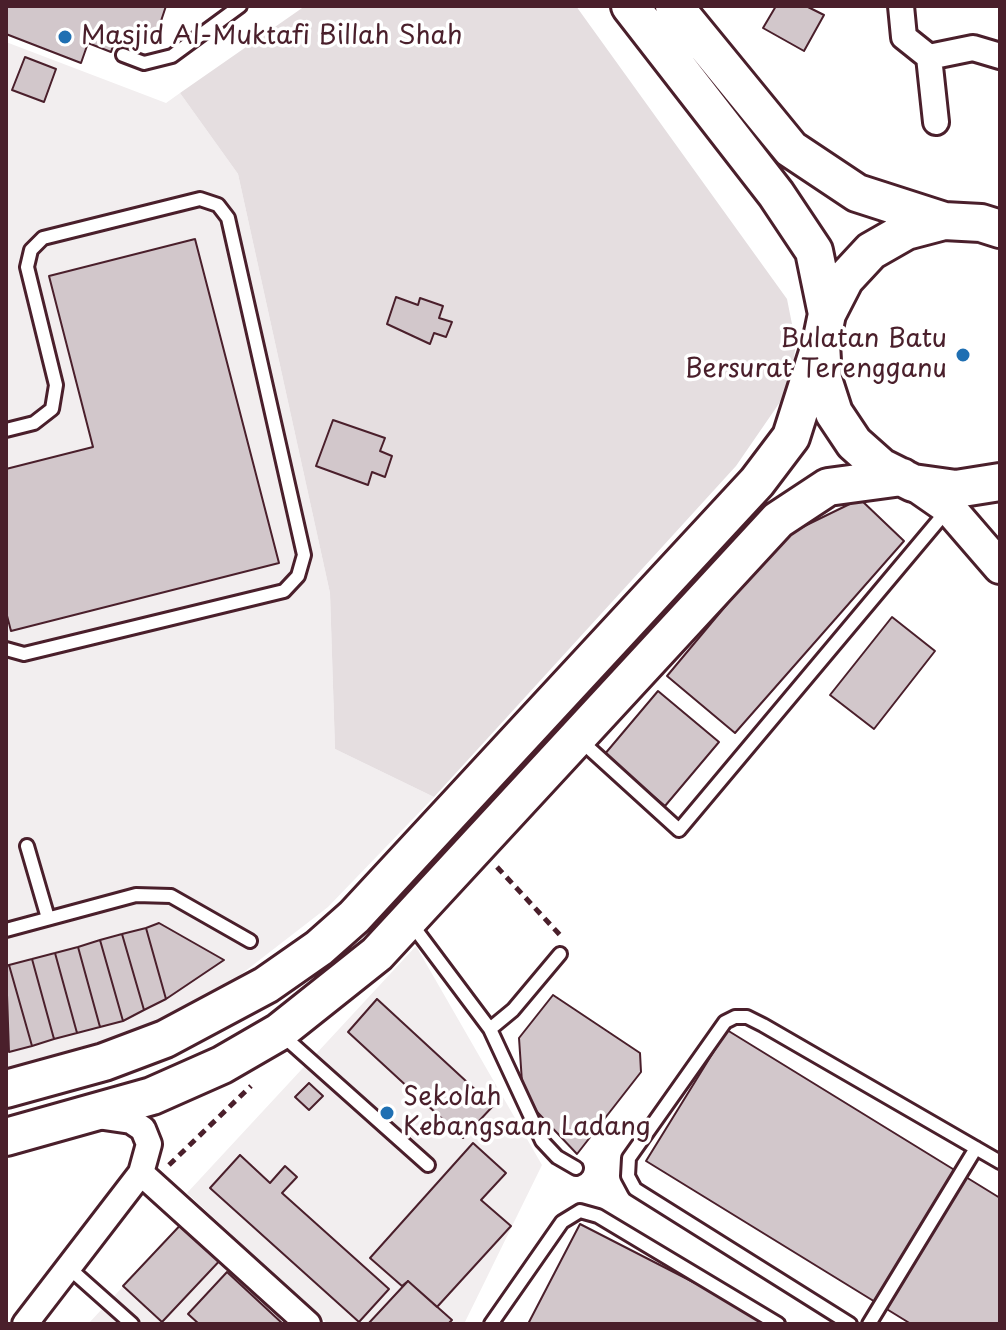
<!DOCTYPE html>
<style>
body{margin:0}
#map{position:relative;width:1006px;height:1330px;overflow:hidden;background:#fff;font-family:"Playpen Sans",sans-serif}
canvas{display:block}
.frame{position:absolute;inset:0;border:8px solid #4a1f2b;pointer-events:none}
</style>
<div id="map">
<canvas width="1006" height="1330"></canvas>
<div class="frame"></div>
</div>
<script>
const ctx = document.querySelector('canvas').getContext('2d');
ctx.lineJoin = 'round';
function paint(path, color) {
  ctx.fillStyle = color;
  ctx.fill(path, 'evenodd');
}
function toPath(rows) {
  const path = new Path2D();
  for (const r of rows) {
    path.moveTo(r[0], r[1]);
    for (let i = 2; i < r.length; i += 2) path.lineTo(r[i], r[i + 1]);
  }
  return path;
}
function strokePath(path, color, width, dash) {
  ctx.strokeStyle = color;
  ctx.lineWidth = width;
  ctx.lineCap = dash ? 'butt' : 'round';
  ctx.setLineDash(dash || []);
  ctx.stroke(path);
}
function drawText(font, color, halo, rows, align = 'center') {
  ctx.font = font + ' "Playpen Sans",sans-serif';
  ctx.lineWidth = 7;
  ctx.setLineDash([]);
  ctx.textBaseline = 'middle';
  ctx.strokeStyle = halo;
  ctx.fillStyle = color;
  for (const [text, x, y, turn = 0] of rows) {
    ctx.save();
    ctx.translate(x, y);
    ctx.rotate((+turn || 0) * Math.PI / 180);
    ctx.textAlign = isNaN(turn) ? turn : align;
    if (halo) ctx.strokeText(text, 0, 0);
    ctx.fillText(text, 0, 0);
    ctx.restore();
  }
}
const built = toPath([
 [6,42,166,103,180,93,238,174,330,593,335,749,434,797,328,907,222,989,140,1031,6,1073],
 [416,946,542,1165,464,1324,328,1324,187,1193],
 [187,1218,301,1324,88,1324]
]);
const green = toPath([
 [305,6,576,6,787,299,796,344,789,389,736,466,434,797,335,749,330,593,238,174,180,93]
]);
const building = toPath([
 [6,6,166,6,159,27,133,40,117,34,111,52,88,43,81,63,6,34,6,6],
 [776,6,806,6,824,15,804,51,763,28,776,6],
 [25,57,56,69,44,102,12,90,25,57],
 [195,239,279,563,11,631,6,612,6,469,93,447,49,276,195,239],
 [396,297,418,305,420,298,443,306,439,318,452,322,446,337,434,333,430,344,387,324,396,297],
 [333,420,385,438,380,451,392,456,385,477,372,472,368,485,316,466,333,420],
 [860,499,904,541,735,733,667,676,784,536,860,499],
 [892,617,935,651,874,729,830,695,892,617],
 [658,691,719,742,665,806,604,755,658,691],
 [159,923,224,960,166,999,146,928,159,923],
 [146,928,166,999,144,1010,122,934,146,928],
 [122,934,144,1010,123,1021,100,940,122,934],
 [100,940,123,1021,100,1027,78,947,100,940],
 [78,947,100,1027,77,1033,55,953,78,947],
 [55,953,77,1033,54,1039,32,959,55,953],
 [32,959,54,1039,32,1046,9,965,32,959],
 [9,965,32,1046,9,1052,6,966,9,965],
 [553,995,640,1053,641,1072,577,1154,523,1097,519,1038,553,995],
 [377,999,493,1106,463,1138,348,1032,377,999],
 [727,1030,1000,1198,1000,1324,911,1324,646,1161,727,1030],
 [309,1083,323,1096,309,1110,295,1097,309,1083],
 [473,1143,506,1173,481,1200,511,1226,437,1307,408,1281,402,1286,370,1258,473,1143],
 [240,1155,270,1183,285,1166,297,1177,282,1193,389,1289,359,1322,210,1188,240,1155],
 [187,1218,225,1255,162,1322,123,1286,187,1218],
 [580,1224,775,1324,528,1324,580,1224],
 [227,1272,283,1324,199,1324,188,1314,227,1272],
 [408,1281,452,1320,448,1324,368,1324,408,1281]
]);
const path = toPath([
 [497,867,560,935],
 [169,1165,251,1086]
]);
const lane = toPath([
 [123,55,144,63,172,56,240,6],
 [6,430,34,423,52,409,56,385,27,267,31,250,43,238,200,199,218,205,228,218,304,555,298,576,284,591,24,654,6,649],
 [580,740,679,830,949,508],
 [27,846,48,918],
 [410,922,490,1029,513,1010,560,954],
 [6,930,136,895,171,896,250,941],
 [490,1029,542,1141,557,1157,576,1168],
 [281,1034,428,1165],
 [69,1268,132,1324],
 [491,1324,562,1222,580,1211,598,1216,778,1324],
 [850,1324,635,1189,628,1176,629,1158,725,1022,735,1017,747,1017,763,1025,1000,1162],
 [869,1324,976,1148]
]);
const street = toPath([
 [901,6,904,37,929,57,973,48,1000,56],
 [929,57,936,122],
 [141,1173,308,1324],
 [25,1324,141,1173,149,1144,143,1129,131,1121,97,1116]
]);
const secondary = toPath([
 [913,483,949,508,1000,567]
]);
const primary = toPath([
 [630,6,776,194,814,251,827,314],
 [674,6,791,149,857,193,944,221],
 [1000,229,981,223,944,221,906,231,871,251,845,279,827,314,821,343,823,379,834,413,854,443,881,467,913,483,956,489,1000,482],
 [6,1089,104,1062,165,1039,266,985,319,948,354,917,757,482,791,437,821,343],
 [6,1137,152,1096,222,1065,279,1032,377,954,778,520,828,487,902,477]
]);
const markers = [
 [65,37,8,"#1f6fb2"],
 [963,355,8,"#1f6fb2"],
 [387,1113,8,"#1f6fb2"]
];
const poiNames = [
 ["Masjid Al-Muktafi Billah Shah",81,37],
 ["Bulatan Batu",947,340,"right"],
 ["Bersurat Terengganu",947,370,"right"],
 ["Sekolah",403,1098],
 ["Kebangsaan Ladang",403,1128]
];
paint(built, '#f2eeef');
paint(green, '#e5dee0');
paint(building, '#d2c7cb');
strokePath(building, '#4a1f2b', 2);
strokePath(lane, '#4a1f2b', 18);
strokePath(street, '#4a1f2b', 30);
strokePath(secondary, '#4a1f2b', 38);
strokePath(primary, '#4a1f2b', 42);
strokePath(path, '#4a1f2b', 5, [8, 6]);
strokePath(lane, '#fff', 12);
strokePath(street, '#fff', 24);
strokePath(secondary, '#fff', 32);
strokePath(primary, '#fff', 36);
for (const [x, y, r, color] of markers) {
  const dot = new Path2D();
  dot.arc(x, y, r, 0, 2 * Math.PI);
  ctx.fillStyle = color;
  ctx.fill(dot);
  strokePath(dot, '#fff', 3);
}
drawText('26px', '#4a1f2b', '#fff', poiNames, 'left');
</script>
